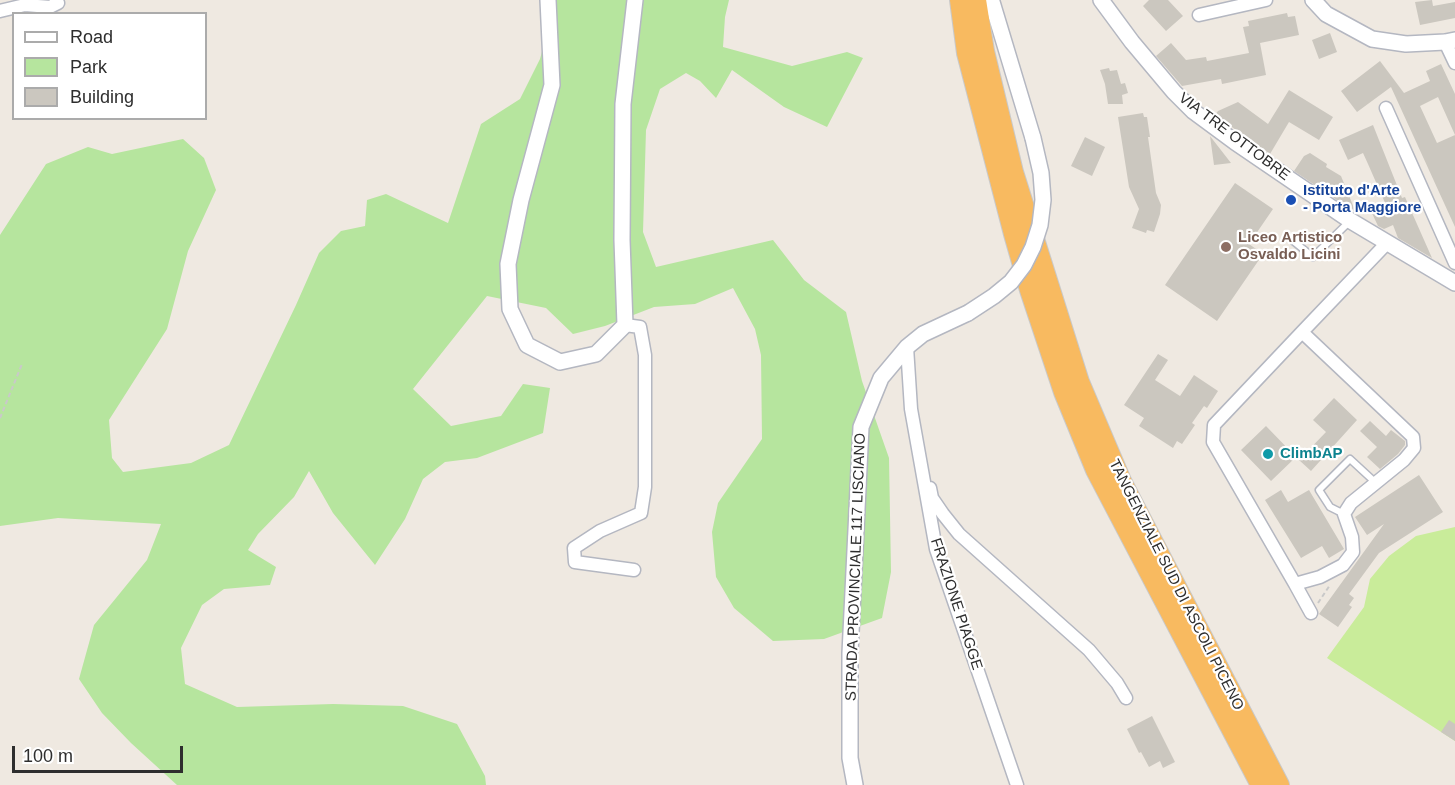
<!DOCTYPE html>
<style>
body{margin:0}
#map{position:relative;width:1455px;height:785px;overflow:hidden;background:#efe9e1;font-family:Arial,sans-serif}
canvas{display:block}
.legend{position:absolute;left:12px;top:12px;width:195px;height:108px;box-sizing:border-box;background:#fff;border:2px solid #ababab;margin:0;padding:8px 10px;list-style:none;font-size:18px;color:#2e2e2e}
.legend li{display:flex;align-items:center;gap:12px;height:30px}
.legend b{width:30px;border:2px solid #ababab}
.scale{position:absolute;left:12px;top:746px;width:171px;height:27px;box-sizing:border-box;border:3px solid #2e2e2e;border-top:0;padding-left:8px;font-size:18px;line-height:21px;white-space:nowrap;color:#2e2e2e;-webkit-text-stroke:4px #fff;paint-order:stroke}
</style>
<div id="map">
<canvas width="1455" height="785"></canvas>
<ul class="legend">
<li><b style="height:8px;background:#fff"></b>Road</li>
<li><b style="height:16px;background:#b6e59e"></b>Park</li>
<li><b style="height:16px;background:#cbc7bf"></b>Building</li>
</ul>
<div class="scale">100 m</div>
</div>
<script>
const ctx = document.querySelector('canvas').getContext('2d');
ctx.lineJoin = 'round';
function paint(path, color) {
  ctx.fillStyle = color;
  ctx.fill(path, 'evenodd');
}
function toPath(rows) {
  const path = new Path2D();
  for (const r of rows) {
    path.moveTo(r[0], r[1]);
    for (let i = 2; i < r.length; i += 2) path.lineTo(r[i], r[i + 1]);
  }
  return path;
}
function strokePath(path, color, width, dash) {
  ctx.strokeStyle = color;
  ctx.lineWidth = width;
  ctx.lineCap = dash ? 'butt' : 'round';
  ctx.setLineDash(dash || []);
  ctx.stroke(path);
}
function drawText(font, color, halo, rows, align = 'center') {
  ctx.font = font + ' Arial,sans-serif';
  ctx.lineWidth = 4.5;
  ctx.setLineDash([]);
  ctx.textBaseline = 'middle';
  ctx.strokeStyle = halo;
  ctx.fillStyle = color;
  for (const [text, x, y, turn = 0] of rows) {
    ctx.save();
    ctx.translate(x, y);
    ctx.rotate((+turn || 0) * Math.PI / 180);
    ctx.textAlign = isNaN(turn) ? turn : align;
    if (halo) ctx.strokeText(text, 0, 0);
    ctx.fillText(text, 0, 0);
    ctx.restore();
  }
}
const green = toPath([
 [556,0,729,0,725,17,723,47,792,66,847,52,863,58,827,127,784,107,732,70,716,98,700,81,686,73,660,89,646,130,643,232,656,267,773,240,804,280,846,312,862,381,889,458,891,572,882,618,824,639,773,641,734,608,716,577,712,532,718,503,762,439,761,355,755,329,733,288,695,304,654,307,605,326,573,334,546,308,487,296,413,389,451,426,501,416,523,384,550,388,543,433,477,458,445,462,423,479,405,519,375,565,333,513,309,471,294,497,258,534,248,550,276,567,270,585,224,589,202,605,181,648,185,684,237,707,333,704,403,706,457,724,485,776,486,785,177,785,131,743,102,713,79,679,94,625,147,560,161,524,58,518,0,526,0,235,46,164,88,147,112,154,183,139,204,158,216,190,188,251,167,329,109,420,112,458,123,472,191,463,229,445,296,305,319,253,341,231,365,226,367,200,386,194,448,223,481,124,520,99,540,59]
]);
const pitch = toPath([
 [1455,527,1455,741,1327,658,1364,607,1370,579,1389,556,1416,536]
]);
const building = toPath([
 [1149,0,1168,0,1183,16,1166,31,1143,6],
 [1432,0,1433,6,1455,2,1455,18,1420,25,1415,2],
 [1287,13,1288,17,1295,16,1299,35,1260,43,1266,75,1222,84,1221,79,1182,86,1156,56,1171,43,1186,60,1206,57,1207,61,1249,53,1243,27,1249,26,1248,21],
 [1330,33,1337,52,1319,59,1312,40],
 [1380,61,1404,93,1430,81,1426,71,1441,64,1455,94,1455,227,1391,87,1357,112,1341,91],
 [1438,97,1455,135,1437,143,1420,106],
 [1109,68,1110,71,1117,70,1121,84,1125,83,1128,93,1122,95,1123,104,1108,104,1105,84,1100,70],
 [1289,90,1333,117,1319,140,1289,122,1270,154,1215,115,1218,111,1238,102,1268,124],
 [1143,113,1144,117,1147,117,1150,137,1148,137,1156,193,1161,205,1160,214,1154,232,1147,230,1146,233,1132,228,1139,209,1129,187,1118,117],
 [1373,125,1402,198,1405,197,1432,258,1398,238,1393,225,1384,229,1378,226,1371,211,1386,205,1368,164,1363,153,1348,160,1339,140],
 [1210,136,1231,163,1214,165],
 [1085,137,1105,147,1092,176,1071,166],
 [1310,153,1327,164,1326,167,1341,176,1356,213,1294,171,1304,156],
 [1235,183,1273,209,1249,244,1263,254,1217,321,1165,285],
 [1158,354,1168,360,1155,380,1180,396,1194,375,1218,391,1207,408,1204,406,1192,423,1195,425,1182,444,1177,441,1173,448,1139,426,1144,418,1124,405],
 [1334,398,1357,420,1311,471,1299,460,1326,432,1313,420],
 [1370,421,1386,436,1391,430,1405,441,1405,445,1398,454,1380,469,1367,457,1377,447,1360,431],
 [1266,426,1296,457,1271,481,1241,450],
 [1419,475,1443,512,1379,553,1349,594,1354,598,1349,605,1352,607,1338,627,1319,614,1384,524,1367,535,1355,517],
 [1281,490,1288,502,1309,490,1344,549,1329,558,1322,546,1301,558,1265,500],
 [1152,716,1175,762,1163,768,1160,761,1149,767,1141,752,1139,753,1127,729],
 [1449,720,1455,724,1455,741,1441,732]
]);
const path = toPath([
 [0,418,22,364],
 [1318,603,1330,585]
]);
const service = toPath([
 [1287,236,1313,257,1350,221],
 [1344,514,1330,507,1319,490,1350,459,1376,483]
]);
const minor = toPath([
 [0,11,25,5,50,7,58,3,56,0],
 [1199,15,1266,0],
 [1445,42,1455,63],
 [1386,108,1455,263],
 [625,325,640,327,645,355,645,487,641,513,600,531,574,548,575,562,634,570],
 [1302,332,1413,437,1414,448,1404,460,1351,503,1344,514,1352,537,1353,552,1343,565,1320,577,1295,584,1213,442,1214,425,1302,332,1387,243],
 [907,347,911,409,936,549,1017,785],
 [930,488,932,498,943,514,959,534,1089,650,1117,683,1126,698],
 [1295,584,1311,613]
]);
const tertiary = toPath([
 [548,0,552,85,521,200,508,264,510,309,527,345,560,362,596,354,625,325,622,240,623,104,635,0],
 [1101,0,1132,42,1174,92,1193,111,1235,142,1351,221,1455,283],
 [1313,0,1326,14,1372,39,1406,44,1445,42,1455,40],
 [992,2,1033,138],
 [855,785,850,758,850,653,861,427,881,378,907,347,923,334,968,313]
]);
const trunk = toPath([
 [960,0,967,53,1014,234,1030,290,1064,392,1096,470,1261,785],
 [976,0,984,51,1013,172,1079,382,1121,481,1279,785]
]);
const tertiaryBridge = toPath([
 [968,313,994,296,1011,282,1024,265,1033,247,1040,225,1043,200,1041,173,1033,138]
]);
const markers = [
 [1291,200,6,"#1a4fb4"],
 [1226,247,6,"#8d6e63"],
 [1268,454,6,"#0f9aa8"]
];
const streetNames = [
 ["VIA TRE OTTOBRE",1234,137,37],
 ["STRADA PROVINCIALE 117 LISCIANO",856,567,-88],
 ["TANGENZIALE SUD DI ASCOLI PICENO",1176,585,63],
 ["FRAZIONE PIAGGE",956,604,72]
];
const transitNames = [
 ["Istituto d'Arte",1303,191],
 ["- Porta Maggiore",1303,208]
];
const educationNames = [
 ["Liceo Artistico",1238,238],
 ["Osvaldo Licini",1238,255]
];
const cultureNames = [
 ["ClimbAP",1280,454]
];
paint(green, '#b6e59e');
paint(pitch, '#c9ec9a');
paint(building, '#cbc7bf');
strokePath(service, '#b4b7c1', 9);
strokePath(minor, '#b4b7c1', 15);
strokePath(tertiary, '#b4b7c1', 18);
strokePath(trunk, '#c9c9c9', 22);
strokePath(path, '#c9c9c9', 2, [4.5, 3]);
strokePath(service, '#fff', 6);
strokePath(minor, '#fff', 12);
strokePath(tertiary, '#fff', 15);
strokePath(trunk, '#f8ba60', 20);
strokePath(tertiaryBridge, '#b4b7c1', 18, []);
strokePath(tertiaryBridge, '#fff', 15);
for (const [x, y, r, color] of markers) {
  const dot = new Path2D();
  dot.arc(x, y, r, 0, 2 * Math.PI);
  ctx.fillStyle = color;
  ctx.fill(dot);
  strokePath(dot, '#fff', 2);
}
drawText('15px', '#2e2e2e', '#fff', streetNames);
drawText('bold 15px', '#164399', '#fff', transitNames, 'left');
drawText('bold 15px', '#785e54', '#fff', educationNames, 'left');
drawText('bold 15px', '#0d838f', '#fff', cultureNames, 'left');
</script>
